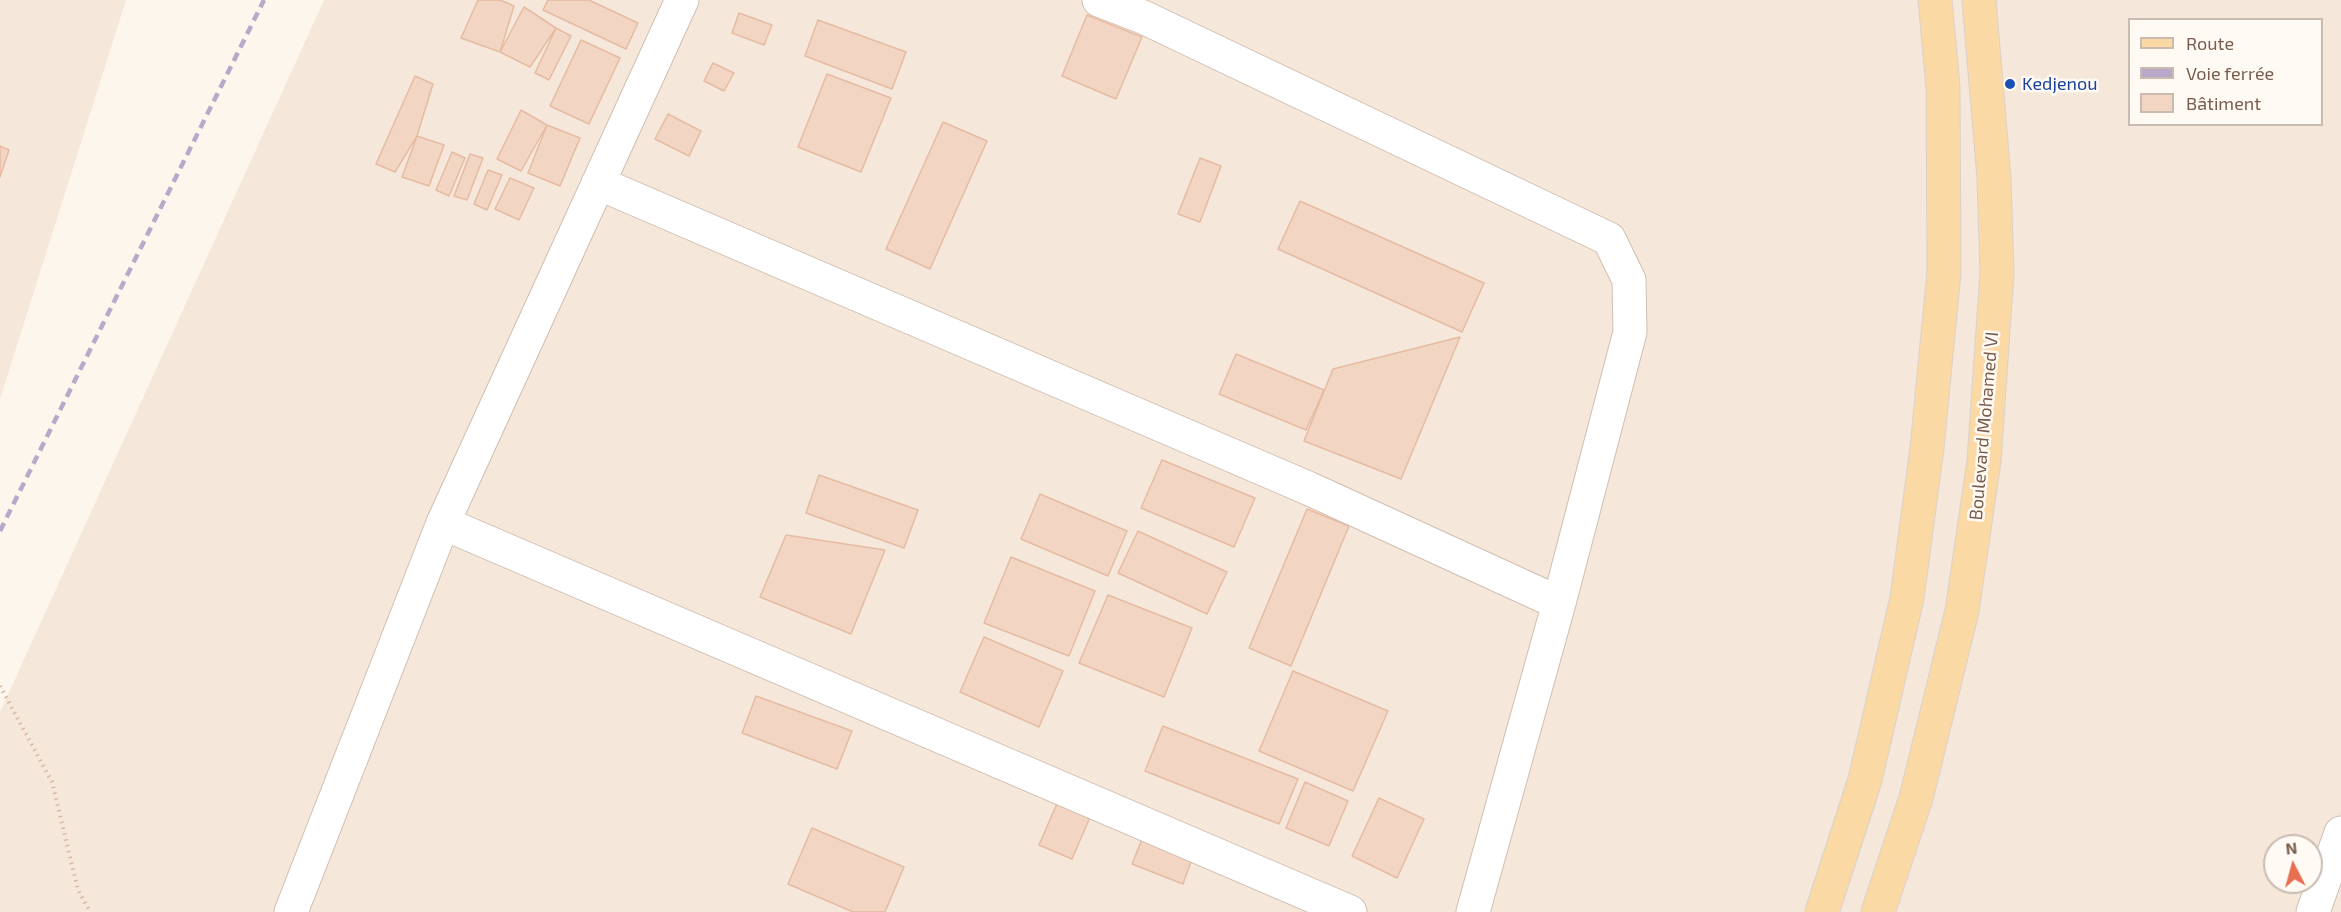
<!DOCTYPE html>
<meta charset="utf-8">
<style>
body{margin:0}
#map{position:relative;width:2341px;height:912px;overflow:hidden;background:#fdf6ec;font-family:"Exo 2",sans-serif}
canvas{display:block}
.legend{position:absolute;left:2128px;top:18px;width:195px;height:108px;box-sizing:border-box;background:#fffaf3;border:2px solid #cabbb1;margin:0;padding:8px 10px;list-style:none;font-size:18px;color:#7a5c4d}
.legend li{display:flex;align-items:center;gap:12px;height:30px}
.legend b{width:30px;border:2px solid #cabbb1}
.north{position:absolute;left:2263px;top:834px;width:60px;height:60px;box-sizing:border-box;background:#fffaf3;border:2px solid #cabbb1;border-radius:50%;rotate:354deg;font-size:16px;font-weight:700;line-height:24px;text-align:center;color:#7a5c4d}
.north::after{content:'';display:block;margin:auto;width:21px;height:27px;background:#e76f51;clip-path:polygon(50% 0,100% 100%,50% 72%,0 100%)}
</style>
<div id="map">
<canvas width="2341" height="912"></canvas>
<ul class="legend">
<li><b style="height:8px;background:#fbd9a5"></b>Route</li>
<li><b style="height:8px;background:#b9a8c9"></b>Voie ferrée</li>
<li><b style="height:16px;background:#f3d5c3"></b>Bâtiment</li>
</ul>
<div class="north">N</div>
</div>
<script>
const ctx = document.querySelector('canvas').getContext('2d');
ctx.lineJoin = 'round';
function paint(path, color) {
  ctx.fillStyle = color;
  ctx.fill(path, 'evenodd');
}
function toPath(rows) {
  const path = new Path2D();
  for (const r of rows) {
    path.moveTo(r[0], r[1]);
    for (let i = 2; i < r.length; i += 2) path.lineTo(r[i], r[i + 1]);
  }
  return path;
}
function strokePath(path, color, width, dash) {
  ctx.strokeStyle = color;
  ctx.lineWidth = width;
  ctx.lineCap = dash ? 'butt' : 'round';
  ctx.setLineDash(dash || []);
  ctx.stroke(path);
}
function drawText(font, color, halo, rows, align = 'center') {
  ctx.font = font + ' "Exo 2",sans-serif';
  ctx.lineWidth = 5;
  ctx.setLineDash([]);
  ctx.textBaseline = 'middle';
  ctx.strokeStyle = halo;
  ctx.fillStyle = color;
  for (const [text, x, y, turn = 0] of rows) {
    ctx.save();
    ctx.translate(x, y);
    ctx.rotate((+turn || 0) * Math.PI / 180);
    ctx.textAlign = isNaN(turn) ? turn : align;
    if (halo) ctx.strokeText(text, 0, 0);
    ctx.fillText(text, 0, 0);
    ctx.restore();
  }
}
const residential = toPath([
 [0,0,126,0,0,399],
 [324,0,2341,0,2341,912,0,912,0,712],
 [2130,20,2322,20,2322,124,2130,124],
 [2275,846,2311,846,2311,882,2275,882]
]);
const building = toPath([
 [478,0,500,0,514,6,500,52,461,38,478,0],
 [548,0,589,0,638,23,626,49,543,10,548,0],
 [524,7,556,28,530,67,500,52,524,7],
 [739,13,772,25,764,45,732,33,739,13],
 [1087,15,1142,37,1116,99,1062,76,1087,15],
 [818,20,906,52,892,89,805,56,818,20],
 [556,28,571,36,549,80,535,73,556,28],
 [581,40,620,58,589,124,550,106,581,40],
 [713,63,734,73,724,91,704,81,713,63],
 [827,74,891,98,861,172,798,147,827,74],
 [415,76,433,84,417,136,395,172,376,164,415,76],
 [521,110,547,125,521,171,497,159,521,110],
 [668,114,701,131,689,156,655,139,668,114],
 [943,122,987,141,930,269,886,249,943,122],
 [547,125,580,138,560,186,528,173,547,125],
 [417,136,444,145,429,186,402,177,417,136],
 [0,146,9,150,0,177,0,146],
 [452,152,465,158,449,196,436,190,452,152],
 [470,154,483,158,467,200,454,196,470,154],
 [1200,158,1221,166,1200,222,1178,214,1200,158],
 [488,170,502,175,487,210,474,204,488,170],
 [510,178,534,188,519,220,495,209,510,178],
 [1300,201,1484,283,1462,332,1278,249,1300,201],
 [1460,337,1401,479,1304,441,1333,369,1460,337],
 [1236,354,1324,390,1306,430,1219,394,1236,354],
 [1162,460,1255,498,1234,547,1141,508,1162,460],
 [819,475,918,510,904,548,806,513,819,475],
 [1040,494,1127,531,1108,576,1021,539,1040,494],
 [1307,509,1349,526,1291,666,1249,648,1307,509],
 [1138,531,1227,572,1207,614,1118,573,1138,531],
 [786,535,885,550,851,634,760,597,786,535],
 [1011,557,1095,591,1069,656,984,623,1011,557],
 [1108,595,1192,628,1164,697,1079,663,1108,595],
 [984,637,1063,671,1039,727,960,692,984,637],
 [1293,671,1388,711,1353,791,1259,751,1293,671],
 [756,696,852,731,837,769,742,733,756,696],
 [1163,726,1298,779,1279,824,1145,771,1163,726],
 [1305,782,1348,801,1329,846,1286,828,1305,782],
 [1379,798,1424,819,1397,878,1352,856,1379,798],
 [1058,801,1091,815,1072,859,1039,845,1058,801],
 [812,828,904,867,885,912,853,912,788,884,812,828],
 [1142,839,1192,859,1183,884,1132,864,1142,839]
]);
const path = toPath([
 [0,686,52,782,78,890,90,912]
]);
const minor = toPath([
 [1099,0,1143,17,1609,239,1629,280,1630,332,1559,603,1473,912],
 [598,183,1310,489,1559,603],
 [443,523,1350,912],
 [291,912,443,523,682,0],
 [2313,912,2341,833]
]);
const major = toPath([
 [1822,912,1865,780,1907,598,1927,448,1944,272,1943,87,1935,0],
 [1878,912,1916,798,1962,611,1984,461,1997,273,1994,178,1979,0]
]);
const rail = toPath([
 [0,531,264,0]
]);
const markers = [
 [2010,84,6,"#1a4fb4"]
];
const transitNames = [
 ["Kedjenou",2022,84]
];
const streetNames = [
 ["Boulevard Mohamed VI",1984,426,-85]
];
paint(residential, '#f5e8da');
paint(building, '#f3d5c3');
strokePath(building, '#e6bba3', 1.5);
strokePath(minor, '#d1beb0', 35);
strokePath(major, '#dad1cd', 35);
strokePath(path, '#d9b8a5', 4, [1.5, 4.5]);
strokePath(minor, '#fff', 33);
strokePath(major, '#fbd9a5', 33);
strokePath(rail, '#b9a8c9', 4.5, [9, 6]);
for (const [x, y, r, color] of markers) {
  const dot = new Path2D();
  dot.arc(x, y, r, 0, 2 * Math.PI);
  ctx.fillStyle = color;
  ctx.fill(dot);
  strokePath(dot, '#fffaf3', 2);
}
drawText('18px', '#164399', '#fffaf3', transitNames, 'left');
drawText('18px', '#7a5c4d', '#fffaf3', streetNames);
</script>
